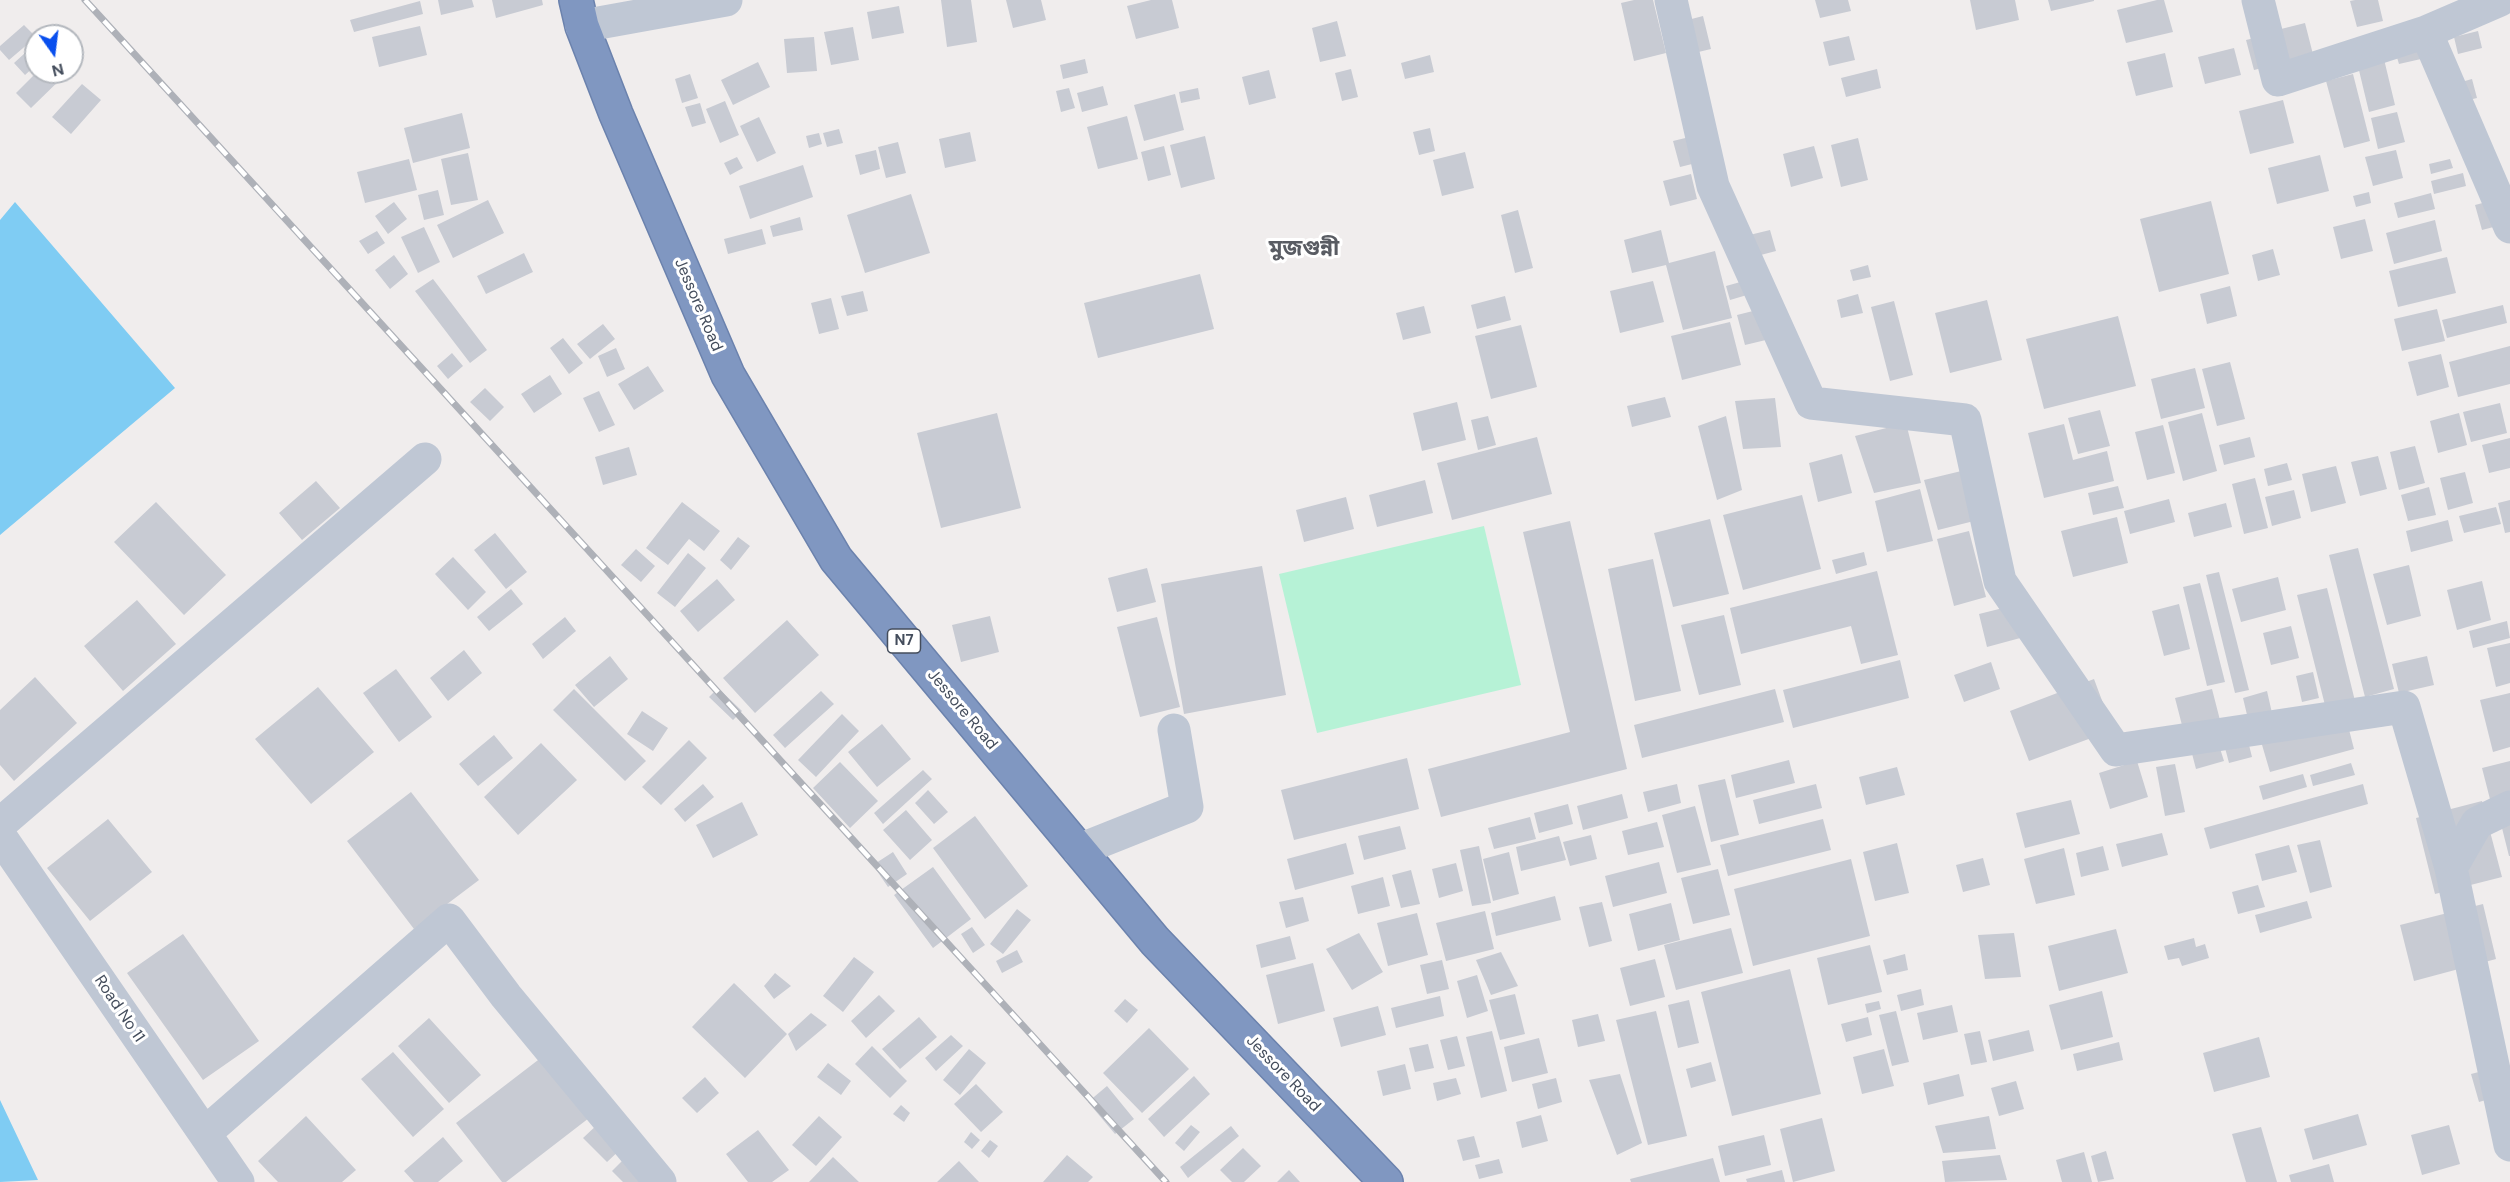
<!DOCTYPE html>
<meta charset="utf-8">
<style>
body{margin:0}
#map{position:relative;width:2510px;height:1182px;overflow:hidden;background:#f0eded;font-family:"DM Sans",sans-serif}
canvas{display:block}
.north{position:absolute;left:24px;top:24px;width:60px;height:60px;box-sizing:border-box;background:#fff;border:2px solid #b4b8be;border-radius:50%;rotate:166deg;font-size:16px;font-weight:700;line-height:24px;text-align:center;color:#444d5c}
.north::after{content:'';display:block;margin:auto;width:21px;height:27px;background:#094fee;clip-path:polygon(50% 0,100% 100%,50% 72%,0 100%)}
</style>
<div id="map">
<canvas width="2510" height="1182"></canvas>
<div class="north">N</div>
</div>
<script>
const ctx = document.querySelector('canvas').getContext('2d');
ctx.lineJoin = 'round';
function paint(path, color) {
  ctx.fillStyle = color;
  ctx.fill(path, 'evenodd');
}
function toPath(rows) {
  const path = new Path2D();
  for (const r of rows) {
    path.moveTo(r[0], r[1]);
    for (let i = 2; i < r.length; i += 2) path.lineTo(r[i], r[i + 1]);
  }
  return path;
}
function strokePath(path, color, width, dash) {
  ctx.strokeStyle = color;
  ctx.lineWidth = width;
  ctx.lineCap = dash ? 'butt' : 'round';
  ctx.setLineDash(dash || []);
  ctx.stroke(path);
}
function drawText(font, color, halo, rows, align = 'center') {
  ctx.font = font + ' "DM Sans","Noto Sans Bengali",sans-serif';
  ctx.lineWidth = 6;
  ctx.setLineDash([]);
  ctx.textBaseline = 'middle';
  ctx.strokeStyle = halo;
  ctx.fillStyle = color;
  for (const [text, x, y, turn = 0] of rows) {
    ctx.save();
    ctx.translate(x, y);
    ctx.rotate((+turn || 0) * Math.PI / 180);
    ctx.textAlign = isNaN(turn) ? turn : align;
    if (halo) ctx.strokeText(text, 0, 0);
    ctx.fillText(text, 0, 0);
    ctx.restore();
  }
}
const green = toPath([
 [1484,526,1521,685,1317,733,1279,574]
]);
const water = toPath([
 [15,202,175,388,0,535,0,220],
 [0,1100,38,1180,0,1182]
]);
const building = toPath([
 [438,0,472,0,474,7,441,15],
 [492,0,542,0,543,5,496,18],
 [941,0,971,0,977,42,947,47],
 [1006,0,1041,0,1046,20,1013,28],
 [1151,0,1172,0,1179,28,1136,39,1127,6],
 [1634,0,1653,0,1666,53,1634,61,1621,3],
 [1815,0,1848,0,1851,11,1820,18],
 [1970,0,2015,0,2019,20,1976,30],
 [2048,0,2094,0,2094,1,2051,11],
 [2157,0,2164,0,2173,32,2126,43,2117,10],
 [2355,0,2378,0,2383,21,2357,27,2350,1],
 [420,1,423,14,354,32,350,20],
 [899,6,904,33,872,39,867,12],
 [1703,16,1711,49,1669,59,1661,27],
 [1337,21,1346,56,1320,62,1312,28],
 [2305,23,2317,70,2290,78,2277,30],
 [24,25,36,37,9,60,0,50,0,46],
 [420,26,427,55,379,67,372,37],
 [853,27,859,60,831,65,824,32],
 [2478,31,2482,48,2458,54,2454,37],
 [2267,35,2274,65,2254,70,2246,40],
 [1849,36,1855,60,1829,66,1823,42],
 [814,37,817,71,787,73,784,39],
 [36,43,36,65,25,75,14,63],
 [2418,46,2421,59,2399,64,2395,51],
 [2234,48,2241,75,2205,84,2198,57],
 [2165,53,2173,87,2136,96,2127,62],
 [1430,55,1434,72,1405,79,1401,63],
 [2383,55,2395,105,2369,112,2357,62],
 [1085,59,1088,73,1063,79,1060,65],
 [758,62,770,87,733,105,721,80],
 [1351,69,1358,97,1342,101,1335,73],
 [1877,69,1881,88,1846,97,1841,78],
 [1269,70,1276,98,1249,105,1242,77],
 [37,72,68,72,31,108,16,93],
 [690,74,698,98,682,103,675,79],
 [2353,74,2370,141,2344,148,2326,81],
 [2472,79,2477,98,2452,104,2447,86],
 [82,84,101,100,71,134,52,117],
 [1103,86,1108,105,1082,112,1077,93],
 [1069,88,1075,108,1061,112,1056,91],
 [1198,88,1200,99,1181,103,1179,92],
 [1175,94,1184,130,1144,141,1134,105],
 [2283,100,2294,143,2250,154,2239,111],
 [725,101,739,135,720,143,706,109],
 [700,103,706,123,692,127,685,107],
 [2397,112,2405,142,2378,149,2371,118],
 [462,113,470,148,413,163,404,128],
 [1127,116,1138,159,1098,169,1087,127],
 [759,117,776,153,757,162,740,126],
 [1430,128,1435,151,1419,155,1413,132],
 [839,129,843,143,827,147,823,133],
 [970,132,976,161,945,168,939,139],
 [1710,132,1716,158,1680,167,1673,141],
 [819,133,822,144,809,148,806,136],
 [1205,136,1215,179,1181,188,1170,145],
 [1858,138,1868,180,1841,187,1831,145],
 [898,142,906,173,886,178,878,147],
 [1164,146,1171,175,1148,181,1141,152],
 [1814,146,1823,178,1791,187,1783,154],
 [876,150,880,169,860,175,855,155],
 [2396,150,2403,178,2373,186,2365,157],
 [1465,152,1474,188,1442,196,1433,160],
 [468,153,478,200,451,205,441,159],
 [2320,155,2329,191,2277,204,2268,168],
 [737,157,743,168,730,175,724,163],
 [409,159,417,190,365,203,357,172],
 [2450,159,2453,168,2431,174,2429,164],
 [803,165,813,197,750,219,739,186],
 [2463,173,2466,186,2434,194,2431,181],
 [1691,174,1697,199,1670,206,1663,181],
 [438,190,444,215,424,220,418,195],
 [2369,192,2371,203,2356,207,2353,196],
 [2431,193,2435,209,2398,218,2394,203],
 [911,194,930,253,865,273,847,215],
 [2498,199,2505,224,2482,230,2475,205],
 [488,200,504,233,453,258,437,225],
 [2211,201,2229,274,2159,292,2140,219],
 [394,202,407,219,388,234,375,216],
 [1518,210,1533,268,1515,273,1501,215],
 [800,217,803,230,773,237,770,226],
 [2365,219,2373,251,2341,259,2333,227],
 [2435,220,2442,251,2394,264,2386,233],
 [424,227,440,262,418,273,401,237],
 [762,229,766,244,728,254,724,239],
 [1661,230,1669,263,1715,251,1732,318,1683,330,1666,265,1632,273,1624,240],
 [1770,230,1776,251,1734,262,1729,240],
 [377,231,385,243,368,254,359,241],
 [2273,249,2280,275,2258,281,2252,255],
 [524,253,533,272,486,294,477,276],
 [394,255,408,274,390,289,375,270],
 [2447,257,2456,293,2398,307,2389,271],
 [1868,265,1871,277,1853,281,1850,270],
 [1200,274,1214,329,1098,358,1084,303],
 [433,279,487,350,470,363,415,291],
 [1653,281,1664,322,1620,333,1610,291],
 [1744,281,1747,295,1730,300,1726,286],
 [2230,286,2237,316,2207,324,2200,294],
 [863,291,868,311,847,316,841,296],
 [1858,294,1863,313,1841,318,1837,300],
 [1505,296,1511,320,1477,329,1471,305],
 [831,298,839,329,819,334,811,303],
 [1987,300,2002,360,1950,373,1935,313],
 [1894,301,1913,375,1890,381,1871,307],
 [2503,305,2507,323,2447,338,2442,320],
 [1424,306,1431,333,1403,340,1396,313],
 [1761,309,1770,339,1745,345,1737,315],
 [2437,309,2445,341,2402,351,2394,319],
 [2118,316,2136,386,2044,409,2026,339],
 [1730,322,1741,365,1682,380,1671,336],
 [603,324,615,339,590,359,577,344],
 [1521,325,1537,387,1491,399,1475,336],
 [563,338,583,363,569,374,550,348],
 [2510,346,2510,384,2458,397,2449,362],
 [616,348,625,369,607,377,598,356],
 [452,353,463,366,448,379,437,366],
 [2441,354,2449,387,2417,396,2408,362],
 [2230,362,2245,419,2217,426,2202,369],
 [648,366,664,391,634,410,618,384],
 [2195,368,2205,408,2161,419,2151,379],
 [550,375,562,394,534,413,521,394],
 [485,388,504,407,490,421,470,402],
 [599,391,615,425,599,432,583,398],
 [1665,397,1671,417,1632,427,1627,406],
 [1775,398,1781,447,1743,449,1735,401],
 [1457,402,1466,440,1422,451,1413,413],
 [2500,403,2507,433,2471,442,2463,412],
 [2100,410,2110,446,2078,454,2068,418],
 [997,413,1021,508,941,528,917,433],
 [2202,413,2217,471,2183,481,2168,422],
 [2459,413,2467,445,2438,453,2430,421],
 [1488,416,1496,445,1478,450,1471,420],
 [1726,416,1742,490,1717,500,1698,426],
 [1906,423,1921,483,1874,493,1855,436],
 [2064,424,2073,460,2107,451,2114,481,2044,498,2028,433],
 [2163,425,2175,473,2147,480,2135,432],
 [1537,437,1552,494,1452,520,1437,463],
 [2250,437,2255,457,2224,465,2219,445],
 [2510,438,2510,468,2489,473,2482,445],
 [2415,446,2425,483,2399,490,2390,452],
 [629,447,637,475,603,485,595,457],
 [1842,454,1852,493,1818,502,1809,463],
 [2378,456,2387,489,2360,496,2351,462],
 [2287,463,2292,480,2268,486,2264,469],
 [2336,466,2346,503,2311,512,2302,474],
 [1978,467,1990,517,1938,530,1924,480],
 [2465,472,2473,503,2448,510,2440,478],
 [2255,478,2268,528,2244,534,2232,484],
 [1425,480,1433,513,1377,527,1369,495],
 [316,481,340,508,302,540,279,513],
 [2118,486,2124,508,2093,515,2088,493],
 [2429,487,2436,515,2408,521,2401,495],
 [1920,489,1933,541,1887,552,1875,501],
 [2294,490,2301,518,2272,526,2265,497],
 [1802,495,1821,569,1743,590,1723,515],
 [1346,497,1354,529,1304,542,1296,510],
 [2169,499,2175,522,2130,534,2124,511],
 [2510,500,2510,532,2505,533,2498,503],
 [156,502,226,575,184,615,114,542],
 [682,502,720,531,704,551,689,539,668,565,646,548],
 [2226,503,2232,527,2194,537,2188,513],
 [2496,507,2501,524,2464,533,2459,516],
 [2117,517,2128,563,2073,577,2061,531],
 [1710,519,1729,594,1673,607,1654,533],
 [2448,520,2453,541,2411,552,2406,531],
 [1570,521,1627,769,1441,817,1428,769,1570,732,1523,532],
 [1969,531,1986,597,1954,606,1937,539],
 [495,533,527,572,506,589,474,550],
 [738,537,750,546,731,570,720,560],
 [2358,548,2394,689,2365,697,2329,555],
 [636,549,655,566,641,582,621,565],
 [1864,552,1867,565,1836,574,1832,560],
 [688,553,706,568,675,607,657,593],
 [453,557,486,592,468,610,435,574],
 [1653,559,1681,691,1635,701,1608,569],
 [2409,565,2421,616,2387,625,2373,574],
 [1262,566,1286,695,1184,714,1161,584],
 [1147,568,1156,602,1117,612,1108,578],
 [1877,571,1898,655,1861,664,1851,626,1741,654,1730,608],
 [2219,572,2249,690,2235,693,2206,575],
 [2278,577,2286,610,2241,622,2232,589],
 [717,579,735,600,698,632,680,611],
 [2482,581,2491,620,2457,630,2447,590],
 [2200,583,2225,682,2207,686,2183,587],
 [2327,588,2355,701,2326,709,2297,595],
 [511,589,523,604,489,631,477,617],
 [137,600,176,644,123,691,84,646],
 [2027,602,2035,634,1987,647,1979,614],
 [2179,604,2190,649,2164,656,2152,611],
 [1724,615,1741,685,1699,695,1681,625],
 [990,616,999,652,961,662,952,625],
 [565,617,576,631,543,659,532,644],
 [1157,617,1180,707,1140,717,1117,627],
 [787,620,819,655,755,713,723,678],
 [2507,621,2510,638,2473,648,2469,631],
 [2291,626,2299,658,2271,665,2263,633],
 [2510,643,2510,683,2496,687,2487,648],
 [464,650,482,673,448,701,430,678],
 [610,656,628,679,594,707,575,685],
 [2427,656,2434,685,2399,693,2392,664],
 [1900,660,1909,698,1793,728,1783,690],
 [1991,662,2000,689,1964,702,1954,675],
 [396,669,432,717,399,742,363,693],
 [2313,672,2319,698,2302,702,2296,676],
 [35,677,77,723,14,781,0,765,0,710],
 [2094,679,2113,730,2029,761,2010,711],
 [318,687,374,752,311,804,255,739],
 [718,688,742,711,733,720,709,697],
 [574,689,646,761,625,781,553,710],
 [1775,689,1784,722,1642,758,1634,725],
 [2212,689,2221,724,2184,733,2175,698],
 [821,691,834,704,785,748,773,735],
 [2267,691,2272,713,2248,719,2243,698],
 [2510,693,2510,747,2493,752,2480,700],
 [642,711,668,728,653,751,627,734],
 [842,714,859,731,816,777,798,760],
 [2345,714,2354,749,2270,772,2260,738],
 [882,724,911,759,877,787,848,752],
 [494,735,513,758,478,786,459,764],
 [2247,737,2252,757,2229,763,2224,744],
 [2217,739,2224,761,2196,769,2190,746],
 [689,740,707,758,661,805,642,787],
 [541,743,577,780,518,835,484,797],
 [1407,758,1419,809,1294,840,1281,790],
 [1789,760,1795,783,1736,798,1731,775],
 [2137,761,2148,797,2110,809,2099,773],
 [2510,761,2510,802,2492,807,2482,768],
 [840,762,878,801,850,828,813,788],
 [2351,763,2355,775,2313,786,2310,775],
 [2175,764,2185,812,2165,816,2156,767],
 [1897,767,1905,795,1866,805,1859,777],
 [923,770,932,779,883,824,874,813],
 [2303,774,2307,787,2263,800,2259,786],
 [1725,779,1739,835,1711,842,1698,785],
 [703,784,714,797,685,822,674,809],
 [1677,784,1681,803,1648,812,1643,792],
 [1816,784,1822,808,1759,824,1753,800],
 [2363,784,2368,804,2210,849,2204,828],
 [928,790,948,812,934,824,915,803],
 [411,792,479,880,414,929,347,841],
 [1622,794,1628,818,1583,830,1577,806],
 [2071,800,2080,834,2025,848,2016,813],
 [2482,801,2502,877,2435,894,2416,818],
 [742,802,758,835,713,858,696,825],
 [1568,804,1573,824,1539,833,1534,813],
 [1695,806,1711,865,1677,873,1662,815],
 [2510,809,2510,856,2509,856,2498,812],
 [906,810,932,840,910,860,883,830],
 [975,816,1028,886,985,919,933,848],
 [1530,817,1536,839,1494,849,1488,828],
 [108,819,152,872,90,921,47,868],
 [1823,819,1831,850,1728,876,1720,845],
 [1657,822,1664,847,1628,855,1622,831],
 [1400,826,1406,849,1364,860,1358,836],
 [2162,833,2168,855,2122,867,2116,844],
 [1591,835,1597,859,1570,866,1563,842],
 [1559,836,1566,860,1521,871,1516,847],
 [2320,840,2332,887,2310,893,2297,845],
 [1346,843,1354,874,1295,890,1287,859],
 [1897,843,1909,893,1875,901,1863,852],
 [2289,845,2297,872,2262,881,2255,854],
 [1479,846,1491,903,1472,906,1460,850],
 [2103,846,2109,870,2081,877,2076,853],
 [2064,848,2075,895,2036,904,2024,859],
 [893,852,907,874,888,887,873,865],
 [1509,852,1519,894,1493,901,1483,859],
 [1983,858,1990,885,1963,892,1956,865],
 [1851,859,1870,936,1753,966,1734,889],
 [1659,862,1667,893,1613,907,1605,876],
 [1456,863,1463,891,1439,898,1432,869],
 [933,867,971,919,933,948,894,895],
 [1718,869,1730,915,1693,924,1681,878],
 [1411,870,1420,904,1401,908,1392,875],
 [1383,877,1390,906,1358,914,1351,886],
 [2258,885,2265,907,2238,914,2232,892],
 [1555,896,1561,920,1496,936,1491,913],
 [1303,897,1309,921,1286,928,1279,902],
 [2307,901,2312,918,2260,933,2255,915],
 [1602,902,1612,941,1589,947,1579,907],
 [1671,903,1680,940,1638,951,1629,914],
 [2483,904,2496,959,2414,981,2400,925],
 [1017,909,1031,920,1003,954,990,944],
 [1485,911,1494,949,1446,961,1436,923],
 [1417,913,1428,955,1388,966,1377,923],
 [972,927,985,945,973,953,961,934],
 [1731,928,1743,973,1676,990,1664,945],
 [2116,929,2128,973,2059,991,2048,946],
 [1359,933,1383,972,1352,990,1326,949],
 [2014,933,2021,977,1985,979,1978,935],
 [183,934,259,1041,203,1080,127,973],
 [1290,936,1296,959,1261,968,1256,945],
 [2194,938,2196,947,2205,944,2209,958,2182,966,2179,958,2168,960,2164,946],
 [1870,945,1882,992,1828,1005,1817,958],
 [1017,950,1023,962,1002,973,996,961],
 [1501,952,1518,986,1491,995,1476,960],
 [1905,954,1908,970,1887,975,1883,960],
 [854,957,874,972,843,1012,823,996],
 [1655,959,1665,997,1630,1006,1620,968],
 [1442,960,1449,989,1427,994,1420,965],
 [1313,963,1325,1011,1278,1024,1266,975],
 [1790,969,1821,1094,1732,1116,1701,992],
 [775,973,791,986,774,999,764,986],
 [1477,975,1488,1011,1467,1018,1457,981],
 [734,983,787,1034,745,1078,692,1027],
 [1921,989,1924,1005,1901,1011,1897,995],
 [2102,991,2113,1037,2061,1050,2049,1005],
 [1515,994,1525,1034,1500,1040,1489,1000],
 [879,995,895,1011,866,1038,851,1021],
 [1440,996,1444,1016,1396,1028,1391,1008],
 [1125,999,1138,1010,1127,1023,1114,1011],
 [1689,1000,1699,1043,1678,1048,1668,1005],
 [1879,1001,1881,1009,1867,1013,1865,1004],
 [1952,1005,1958,1032,1923,1040,1917,1013],
 [1378,1006,1386,1035,1341,1047,1333,1018],
 [1656,1011,1687,1136,1648,1145,1616,1020],
 [1896,1011,1909,1062,1892,1066,1879,1015],
 [811,1013,827,1025,796,1051,788,1034],
 [1598,1014,1605,1041,1578,1047,1572,1020],
 [919,1017,937,1037,900,1069,882,1049],
 [1868,1017,1872,1035,1846,1042,1841,1024],
 [429,1018,481,1075,449,1103,398,1046],
 [1149,1028,1189,1069,1142,1113,1103,1073],
 [2029,1030,2034,1051,1993,1061,1988,1040],
 [1492,1031,1507,1091,1481,1098,1466,1037],
 [1980,1031,1987,1062,1971,1065,1964,1034],
 [951,1035,963,1046,936,1071,925,1058],
 [1457,1036,1465,1066,1448,1070,1440,1040],
 [2259,1037,2270,1077,2214,1092,2203,1053],
 [1539,1038,1548,1073,1512,1082,1504,1047],
 [2119,1042,2123,1060,2077,1071,2073,1054],
 [1428,1044,1434,1068,1415,1072,1409,1048],
 [872,1046,907,1081,890,1098,855,1064],
 [969,1049,986,1063,960,1095,943,1080],
 [1884,1049,1894,1086,1862,1094,1853,1057],
 [393,1052,444,1109,413,1137,361,1079],
 [542,1057,589,1118,506,1182,502,1182,456,1123],
 [1711,1062,1716,1081,1691,1088,1686,1069],
 [828,1063,851,1081,841,1095,817,1077],
 [1405,1064,1411,1089,1383,1096,1377,1071],
 [2506,1065,2510,1093,2479,1102,2471,1074],
 [1620,1074,1642,1143,1617,1155,1589,1080],
 [1959,1074,1964,1096,1928,1105,1923,1083],
 [1194,1076,1210,1094,1164,1137,1148,1119],
 [705,1077,719,1093,697,1113,682,1098],
 [1456,1078,1461,1094,1437,1101,1433,1083],
 [1556,1078,1562,1102,1538,1109,1532,1084],
 [2016,1081,2024,1109,1999,1116,1991,1088],
 [976,1084,1003,1112,981,1132,954,1104],
 [1107,1086,1134,1119,1115,1134,1088,1102],
 [901,1105,910,1113,904,1122,893,1114],
 [2358,1114,2367,1145,2313,1160,2304,1129],
 [1541,1115,1548,1141,1522,1148,1516,1122],
 [306,1116,356,1170,342,1182,278,1182,258,1161],
 [819,1116,842,1137,816,1166,792,1145],
 [1989,1116,1996,1149,1943,1153,1935,1126],
 [1822,1118,1835,1171,1793,1182,1780,1129],
 [599,1123,623,1147,607,1162,583,1138],
 [1191,1125,1200,1132,1184,1151,1175,1143],
 [2449,1125,2460,1164,2422,1175,2411,1135],
 [1231,1126,1239,1136,1188,1178,1180,1167],
 [2261,1127,2277,1182,2246,1182,2232,1134],
 [758,1130,789,1170,772,1182,748,1182,726,1154],
 [971,1132,980,1140,972,1149,964,1142],
 [1764,1135,1771,1165,1725,1176,1718,1146],
 [1474,1136,1480,1157,1463,1161,1457,1140],
 [443,1137,463,1161,438,1182,414,1182,404,1171],
 [990,1140,998,1146,989,1158,981,1151],
 [1243,1148,1261,1166,1244,1182,1232,1182,1220,1170],
 [2106,1151,2114,1179,2098,1182,2091,1156],
 [2084,1152,2092,1182,2062,1182,2056,1160],
 [628,1155,649,1182,623,1182,612,1171],
 [1067,1155,1093,1177,1088,1182,1043,1182],
 [2000,1155,2007,1180,1945,1182,1942,1161],
 [833,1157,859,1182,809,1182],
 [1713,1158,1720,1182,1631,1182,1630,1179],
 [1499,1159,1503,1173,1479,1179,1475,1165],
 [959,1161,979,1182,937,1182],
 [2329,1164,2334,1182,2291,1182,2289,1175],
 [1289,1170,1300,1182,1277,1182],
 [1782,1170,1785,1182,1747,1182,1746,1179]
]);
const minor = toPath([
 [1671,0,1713,186,1811,403,1965,420,2000,581,2116,750,2404,707,2451,868],
 [2258,0,2278,80,2426,32,2510,227],
 [582,26,726,0],
 [2426,32,2500,0],
 [2510,807,2477,823,2451,868,2510,1145],
 [0,824,425,459],
 [0,836,238,1182],
 [1079,850,1187,807,1174,730],
 [205,1133,449,920,506,996,660,1182]
]);
const highway = toPath([
 [576,0,582,26,616,114,728,375,836,559,1155,941,1386,1182]
]);
const rail = toPath([
 [85,0,1166,1182]
]);
const shields = [
 [904,641,33]
];
const shieldNames = [
 ["N7",904,641]
];
const streetNames = [
 ["Jessore Road",698,305,67],
 ["Jessore Road",962,710,50],
 ["Road No 11",119,1009,56],
 ["Jessore Road",1283,1074,46]
];
const districtNames = [
 ["মুজগুন্নী",1304,249]
];
paint(green, '#b6f2d6');
paint(water, '#7fccf3');
paint(building, '#c8cbd3');
strokePath(highway, '#6b82ad', 36);
strokePath(minor, '#bfc7d4', 33);
strokePath(highway, '#8097c1', 33);
strokePath(rail, '#aeb1b8', 7);
strokePath(rail, '#fff', 4.5, [14]);
for (const [x, y, w] of shields) {
  const box = new Path2D();
  box.roundRect(x - w / 2, y - 12, w, 24, 4.5);
  ctx.fillStyle = '#fff';
  ctx.fill(box);
  strokePath(box, '#444d5c', 1.5);
}
drawText('bold 15px', '#444d5c', null, shieldNames);
drawText('16px', '#444d5c', '#fff', streetNames);
drawText('bold 22px', '#595c63', '#fff', districtNames);
</script>
